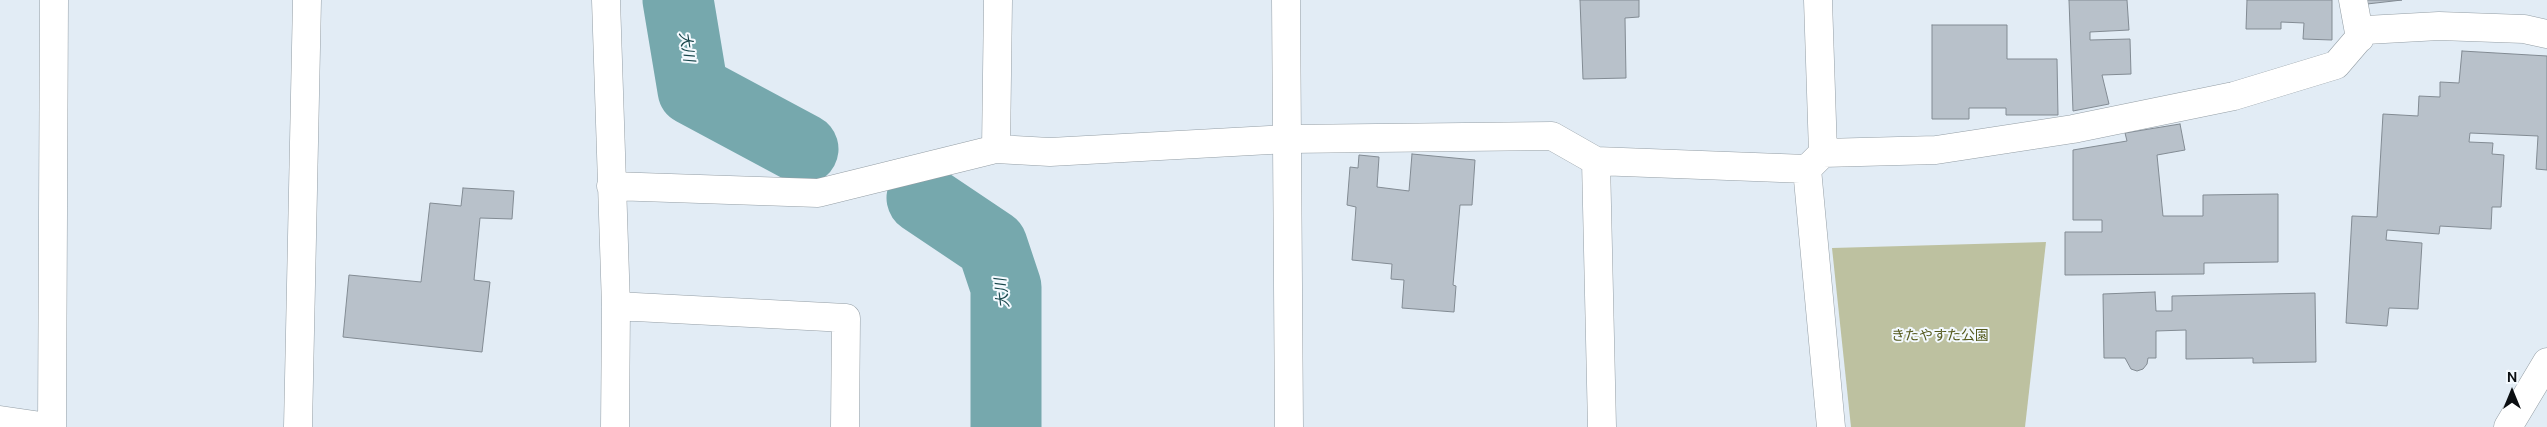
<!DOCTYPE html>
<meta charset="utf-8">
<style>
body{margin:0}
#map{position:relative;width:2547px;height:427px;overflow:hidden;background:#e2ecf5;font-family:"DM Sans",sans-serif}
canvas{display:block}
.north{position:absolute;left:2487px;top:367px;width:50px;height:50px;-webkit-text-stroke:4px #f3f9fe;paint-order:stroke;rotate:0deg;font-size:14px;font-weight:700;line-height:20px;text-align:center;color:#0c0f12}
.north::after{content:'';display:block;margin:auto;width:18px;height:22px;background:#0c0f12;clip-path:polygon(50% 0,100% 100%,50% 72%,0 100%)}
</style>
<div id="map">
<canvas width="2547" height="427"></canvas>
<div class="north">N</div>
</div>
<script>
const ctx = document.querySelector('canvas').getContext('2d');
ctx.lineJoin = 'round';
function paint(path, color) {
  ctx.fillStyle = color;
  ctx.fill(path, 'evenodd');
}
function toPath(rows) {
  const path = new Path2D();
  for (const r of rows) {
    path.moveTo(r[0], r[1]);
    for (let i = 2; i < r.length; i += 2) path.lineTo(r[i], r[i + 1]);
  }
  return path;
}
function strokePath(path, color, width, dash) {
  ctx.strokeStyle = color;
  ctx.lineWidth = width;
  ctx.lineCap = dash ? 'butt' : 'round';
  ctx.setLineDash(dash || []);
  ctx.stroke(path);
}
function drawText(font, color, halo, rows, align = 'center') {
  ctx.font = font + ' "DM Sans","Noto Sans JP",sans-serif';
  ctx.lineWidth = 4;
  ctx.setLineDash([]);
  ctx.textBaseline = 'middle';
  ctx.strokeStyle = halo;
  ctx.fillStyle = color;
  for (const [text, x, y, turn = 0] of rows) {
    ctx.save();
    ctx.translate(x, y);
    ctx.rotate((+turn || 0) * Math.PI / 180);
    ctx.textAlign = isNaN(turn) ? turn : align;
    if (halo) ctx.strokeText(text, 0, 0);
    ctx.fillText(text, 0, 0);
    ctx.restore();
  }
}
const green = toPath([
 [2046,242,2025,427,1851,427,1832,248]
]);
const river = toPath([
 [678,0,693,90,803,149],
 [922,198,992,245,1006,287,1006,427]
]);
const building = toPath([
 [1580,0,1639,0,1639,17,1625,18,1626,78,1583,79,1580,0],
 [2069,0,2127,0,2129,30,2090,32,2090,40,2130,39,2131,74,2102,75,2109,104,2073,111,2069,0],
 [2247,0,2332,0,2332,40,2303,39,2304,23,2281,22,2281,29,2246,29,2247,0],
 [2366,0,2402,0,2367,4,2366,0],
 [1932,25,2007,25,2007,59,2057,59,2058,115,2006,115,2006,108,1969,108,1969,119,1932,119,1932,25],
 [2462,51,2547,56,2547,170,2536,169,2538,136,2470,133,2469,142,2493,143,2492,154,2504,155,2501,207,2492,207,2491,229,2440,226,2439,234,2387,230,2386,240,2422,243,2418,309,2389,308,2387,326,2346,323,2352,216,2377,217,2383,114,2418,116,2419,96,2440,97,2440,82,2459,83,2462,51],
 [2180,124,2185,150,2157,155,2163,216,2203,216,2203,195,2278,194,2278,262,2204,263,2204,274,2065,275,2065,232,2102,232,2102,220,2073,220,2073,150,2127,141,2125,133,2180,124],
 [1412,154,1475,160,1472,205,1460,205,1453,285,1456,286,1454,312,1402,308,1404,280,1391,279,1392,264,1352,260,1356,207,1347,205,1350,167,1358,168,1359,155,1379,157,1377,187,1409,191,1412,154],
 [463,188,514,191,512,219,480,218,474,280,490,282,482,352,343,337,349,275,421,282,430,203,461,206,463,188],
 [2155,292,2156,311,2172,311,2172,296,2315,293,2316,362,2253,363,2253,358,2186,359,2186,330,2156,331,2156,358,2148,358,2147,364,2143,369,2137,371,2131,369,2125,358,2104,358,2103,294,2155,292]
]);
const minor = toPath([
 [606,0,616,306,615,427],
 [1818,0,1823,153],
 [2353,0,2360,38],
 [996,149,998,0],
 [1596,161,1602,427],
 [1807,169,1831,427],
 [611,186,818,193,996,149,1050,152,1288,139,1552,136,1596,161,1807,169,1823,153,1936,150,2073,129,2234,96,2336,65,2366,30,2439,26,2524,29,2547,34],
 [616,306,846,318,845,427],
 [0,420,48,427],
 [52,427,54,0],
 [298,427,307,0]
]);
const tertiary = toPath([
 [1286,0,1289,427]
]);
const secondary = toPath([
 [2508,427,2547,362]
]);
const parkNames = [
 ["きたやすた公園",1940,336]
];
const waterNames = [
 ["大川",686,47,81],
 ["大川",1003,293,-97]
];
paint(green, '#bdc1a0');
strokePath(river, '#76a8ad', 71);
paint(building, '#b8c1ca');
strokePath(building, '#828b93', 1);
strokePath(minor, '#949ea5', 29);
strokePath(tertiary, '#949ea5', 29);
strokePath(secondary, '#949ea5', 29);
strokePath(minor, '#fff', 28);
strokePath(tertiary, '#fff', 28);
strokePath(secondary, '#fff', 28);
drawText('14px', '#555a1d', '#f3f9fe', parkNames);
drawText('italic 15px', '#19474c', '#f3f9fe', waterNames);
</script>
